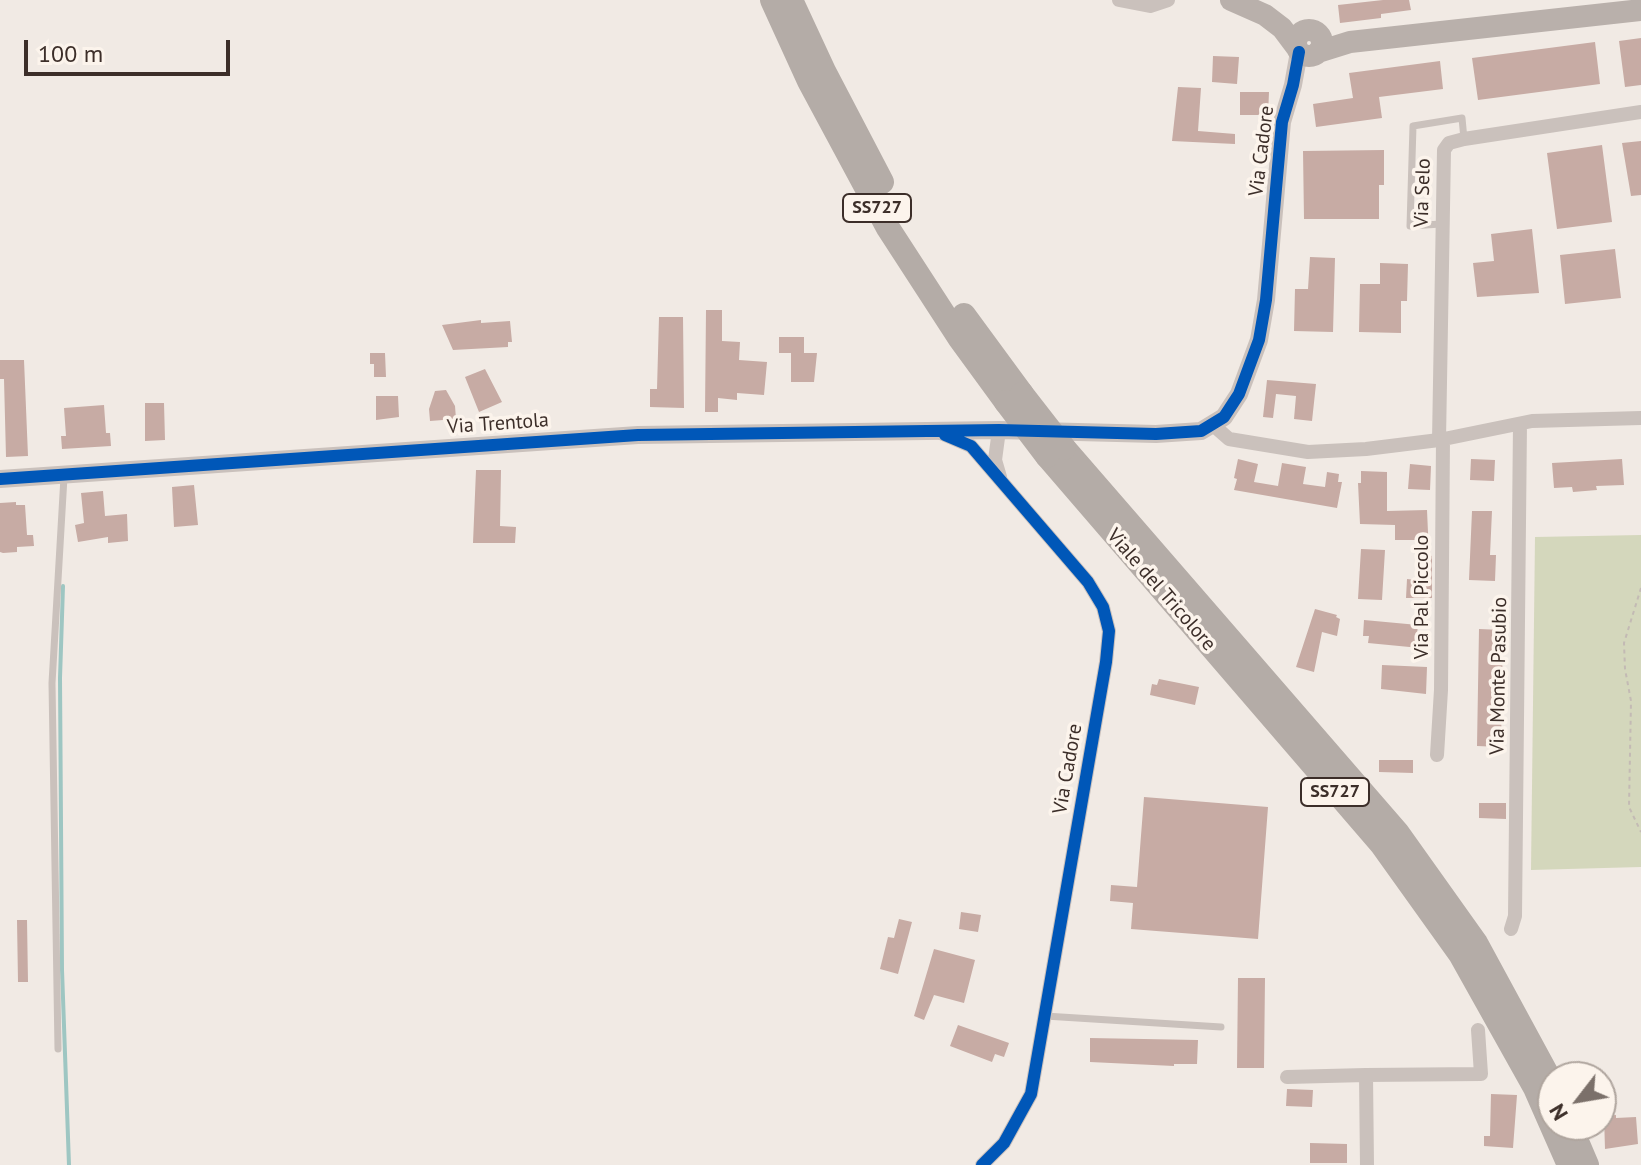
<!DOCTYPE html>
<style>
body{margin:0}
#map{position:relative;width:1641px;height:1165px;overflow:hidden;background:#f1eae4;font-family:"PT Sans",sans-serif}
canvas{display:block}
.north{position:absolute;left:1537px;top:1061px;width:80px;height:80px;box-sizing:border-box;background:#fcf4ec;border:2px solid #afa59e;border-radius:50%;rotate:239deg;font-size:22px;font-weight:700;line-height:32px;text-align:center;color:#3c2e29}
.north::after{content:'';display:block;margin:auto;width:28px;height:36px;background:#7b706a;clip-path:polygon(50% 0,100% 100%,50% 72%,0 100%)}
.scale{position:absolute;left:24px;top:40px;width:206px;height:36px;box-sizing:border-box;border:4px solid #3c2e29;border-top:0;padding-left:10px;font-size:24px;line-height:28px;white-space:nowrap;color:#3c2e29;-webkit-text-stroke:6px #fcf4ec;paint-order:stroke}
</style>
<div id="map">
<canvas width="1641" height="1165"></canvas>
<div class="north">N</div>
<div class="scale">100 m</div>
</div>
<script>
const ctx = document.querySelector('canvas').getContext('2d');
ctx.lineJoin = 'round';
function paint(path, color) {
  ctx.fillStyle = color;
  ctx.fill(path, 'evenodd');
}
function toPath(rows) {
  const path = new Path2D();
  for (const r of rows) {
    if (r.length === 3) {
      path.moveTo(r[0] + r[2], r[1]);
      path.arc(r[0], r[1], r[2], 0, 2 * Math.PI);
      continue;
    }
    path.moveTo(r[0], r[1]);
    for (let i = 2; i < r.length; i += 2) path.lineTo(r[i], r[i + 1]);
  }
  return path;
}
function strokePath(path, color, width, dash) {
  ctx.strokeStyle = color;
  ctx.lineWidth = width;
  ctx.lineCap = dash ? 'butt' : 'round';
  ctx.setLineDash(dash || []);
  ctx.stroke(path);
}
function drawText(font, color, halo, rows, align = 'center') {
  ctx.font = font + ' "PT Sans",sans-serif';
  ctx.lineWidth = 7;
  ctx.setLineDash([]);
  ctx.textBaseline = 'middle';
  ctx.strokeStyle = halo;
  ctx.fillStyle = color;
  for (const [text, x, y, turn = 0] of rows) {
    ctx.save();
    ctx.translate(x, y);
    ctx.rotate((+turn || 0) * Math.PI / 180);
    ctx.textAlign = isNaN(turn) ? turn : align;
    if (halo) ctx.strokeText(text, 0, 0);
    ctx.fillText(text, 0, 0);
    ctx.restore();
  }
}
const green = toPath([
 [1641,535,1641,867,1531,870,1535,537]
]);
const stream = toPath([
 [63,586,60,678,62,970,69,1165]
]);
const building = toPath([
 [1383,0,1409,0,1411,10,1381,14,1381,18,1340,23,1338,5],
 [1641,38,1641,85,1625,87,1619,41],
 [1595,42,1600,84,1478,100,1472,58],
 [1213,56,1239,57,1237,84,1212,82],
 [1440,61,1443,89,1379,97,1382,118,1316,127,1313,104,1353,98,1349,73],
 [1178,87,1201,88,1198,131,1235,134,1235,144,1172,141],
 [1240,92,1269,92,1268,115,1240,115],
 [1641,141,1641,195,1631,196,1622,143],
 [1602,145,1612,222,1557,229,1547,153],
 [1384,150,1384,185,1379,185,1379,219,1304,219,1303,151],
 [1532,229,1539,293,1477,297,1473,263,1494,261,1491,234],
 [1615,249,1621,298,1565,304,1560,255],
 [1310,257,1335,258,1333,332,1294,331,1295,289,1308,289],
 [1380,263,1408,264,1407,301,1401,301,1401,333,1359,332,1360,284,1380,284],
 [706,310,722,310,722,341,740,342,739,360,767,362,764,395,737,393,737,400,718,398,718,412,705,412],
 [659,317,683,317,684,408,650,407,650,389,657,389],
 [481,320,481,323,510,321,512,342,508,342,508,347,453,350,442,325],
 [779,337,804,337,804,353,817,353,814,382,791,382,791,353,779,353],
 [370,353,385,353,386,377,374,377,374,364,370,364],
 [0,360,24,360,28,456,6,457,4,379,0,379],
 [485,369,502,402,479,412,465,377],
 [1267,380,1316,384,1312,421,1294,419,1296,396,1276,394,1273,418,1263,417],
 [446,390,455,406,456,419,430,421,429,409,435,391],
 [376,396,398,396,399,417,376,420],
 [145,403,164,403,165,440,145,441],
 [104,405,106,433,110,433,111,446,62,449,61,436,66,436,64,408],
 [1238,459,1258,464,1254,482,1278,486,1282,463,1306,467,1303,484,1325,487,1327,472,1339,474,1338,482,1342,482,1337,508,1234,490,1237,479,1234,478],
 [1471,459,1495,460,1494,481,1470,480],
 [1622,459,1624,485,1596,486,1597,490,1573,492,1572,487,1554,488,1552,463],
 [1410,464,1431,466,1430,490,1408,489],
 [476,470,501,470,500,526,516,527,515,543,473,543],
 [1361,471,1387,472,1387,511,1427,510,1429,555,1432,556,1432,598,1406,598,1407,579,1416,580,1417,540,1395,540,1395,525,1360,524,1358,483,1361,483],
 [194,485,198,525,174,527,172,487],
 [103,491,105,516,127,514,128,541,108,543,108,537,78,542,75,525,84,523,81,493],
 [16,502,16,505,25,505,27,535,33,535,34,546,17,547,17,552,3,553,0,552,0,503],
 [1472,511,1492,511,1490,555,1496,555,1495,581,1469,580],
 [1361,549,1385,550,1382,600,1358,599],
 [1315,609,1337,615,1336,617,1340,619,1337,636,1322,632,1314,672,1296,667],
 [1364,620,1418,625,1417,634,1422,635,1420,648,1368,643,1369,636,1363,636],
 [1479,629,1503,630,1501,747,1477,746],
 [1382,665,1427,667,1426,694,1381,689],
 [1159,679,1199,687,1195,705,1150,695,1152,684,1157,685],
 [1379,760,1413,760,1413,773,1379,772],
 [1144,797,1268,807,1258,939,1131,929,1133,903,1110,901,1111,885,1137,887],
 [1479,803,1506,803,1506,819,1479,818],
 [961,912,981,915,978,932,959,929],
 [899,919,912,922,898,974,880,969,888,937,894,938],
 [17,920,27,920,28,982,18,982],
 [934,949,975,960,964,1003,934,995,924,1020,914,1016],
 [1238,978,1265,978,1264,1068,1237,1068],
 [958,1025,1009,1043,1004,1057,995,1054,992,1062,950,1046],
 [1090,1038,1198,1040,1197,1064,1174,1064,1174,1066,1090,1062],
 [1287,1089,1313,1090,1312,1107,1286,1106],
 [1491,1094,1517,1095,1513,1148,1484,1146,1484,1136,1490,1136],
 [1616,1115,1616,1118,1636,1117,1638,1144,1605,1149,1604,1116],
 [1310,1143,1347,1144,1347,1163,1310,1163]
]);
const path = toPath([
 [1641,588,1624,643,1625,669,1631,701,1629,807,1641,832]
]);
const service = toPath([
 [1441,224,1410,226,1413,126,1462,118,1464,139],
 [1045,1016,1221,1027],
 [58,1049,52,683,64,477]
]);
const minor = toPath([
 [1119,0,1150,6,1168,0],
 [1213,425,1229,439,1308,452,1366,449,1439,440,1532,421,1641,418],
 [999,430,995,460,1000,477],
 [941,433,971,446,1088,582,1103,607,1109,631,1106,662,1031,1094,1004,1143,982,1165],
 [1439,440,1444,150,1449,143,1464,139,1641,112],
 [1437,755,1441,690,1443,439],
 [1511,929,1515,916,1520,424],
 [1366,1075,1481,1074,1478,1030],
 [1287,1077,1366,1075,1367,1165]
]);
const tertiary = toPath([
 [0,479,638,435,999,430,1156,434,1201,431,1224,417,1239,394,1259,340,1266,300,1282,122,1293,85,1299,52]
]);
const primary = toPath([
 [1231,0,1265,15,1282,28,1297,48],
 [1309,43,13],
 [1318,52,1350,42,1641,10]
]);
const trunk = toPath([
 [772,0,809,81,888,228,960,339,1006,402],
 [791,0,824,71,882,182],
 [964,315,1022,394],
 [1064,448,1397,832,1476,943,1553,1085],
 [1047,456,1382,845,1460,954,1535,1088,1569,1165],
 [1570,1125,1587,1165]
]);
const trunkBridge = toPath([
 [1022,394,1064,448],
 [1006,402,1047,456]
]);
const cycleway = toPath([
 [945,435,971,446,1088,582,1103,607,1109,631,1106,662,1031,1094,1004,1143,982,1165],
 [0,479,638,435,999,430,1156,434,1201,431,1224,417,1239,394,1259,340,1266,300,1282,122,1293,85,1299,52]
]);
const shields = [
 [877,208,68],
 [1335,792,68]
];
const shieldNames = [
 ["SS727",877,208],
 ["SS727",1335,792]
];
const streetNames = [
 ["Via Cadore",1262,151,-83],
 ["Via Selo",1423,193,-88],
 ["Via Trentola",498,424,-4],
 ["Viale del Tricolore",1161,590,49],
 ["Via Pal Piccolo",1422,597,-90],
 ["Via Monte Pasubio",1499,676,-89],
 ["Via Cadore",1068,769,-80]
];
paint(green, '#d4d7bc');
strokePath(stream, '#9ec6c2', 4);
paint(building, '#c7aba4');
strokePath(path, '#c3bab4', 2, [4, 4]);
strokePath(service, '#cac1bc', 7);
strokePath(minor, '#cac1bc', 14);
strokePath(tertiary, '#cac1bc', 18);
strokePath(primary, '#b9b0ab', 22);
strokePath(trunk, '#b4aca7', 24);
strokePath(trunkBridge, '#b4aca7', 24);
strokePath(cycleway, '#0057b8', 12);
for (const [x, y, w] of shields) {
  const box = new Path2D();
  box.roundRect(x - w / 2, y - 14, w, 28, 6);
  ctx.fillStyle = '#fcf4ec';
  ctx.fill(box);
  strokePath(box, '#3c2e29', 2);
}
drawText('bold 18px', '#3c2e29', null, shieldNames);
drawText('20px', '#3c2e29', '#fcf4ec', streetNames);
</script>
